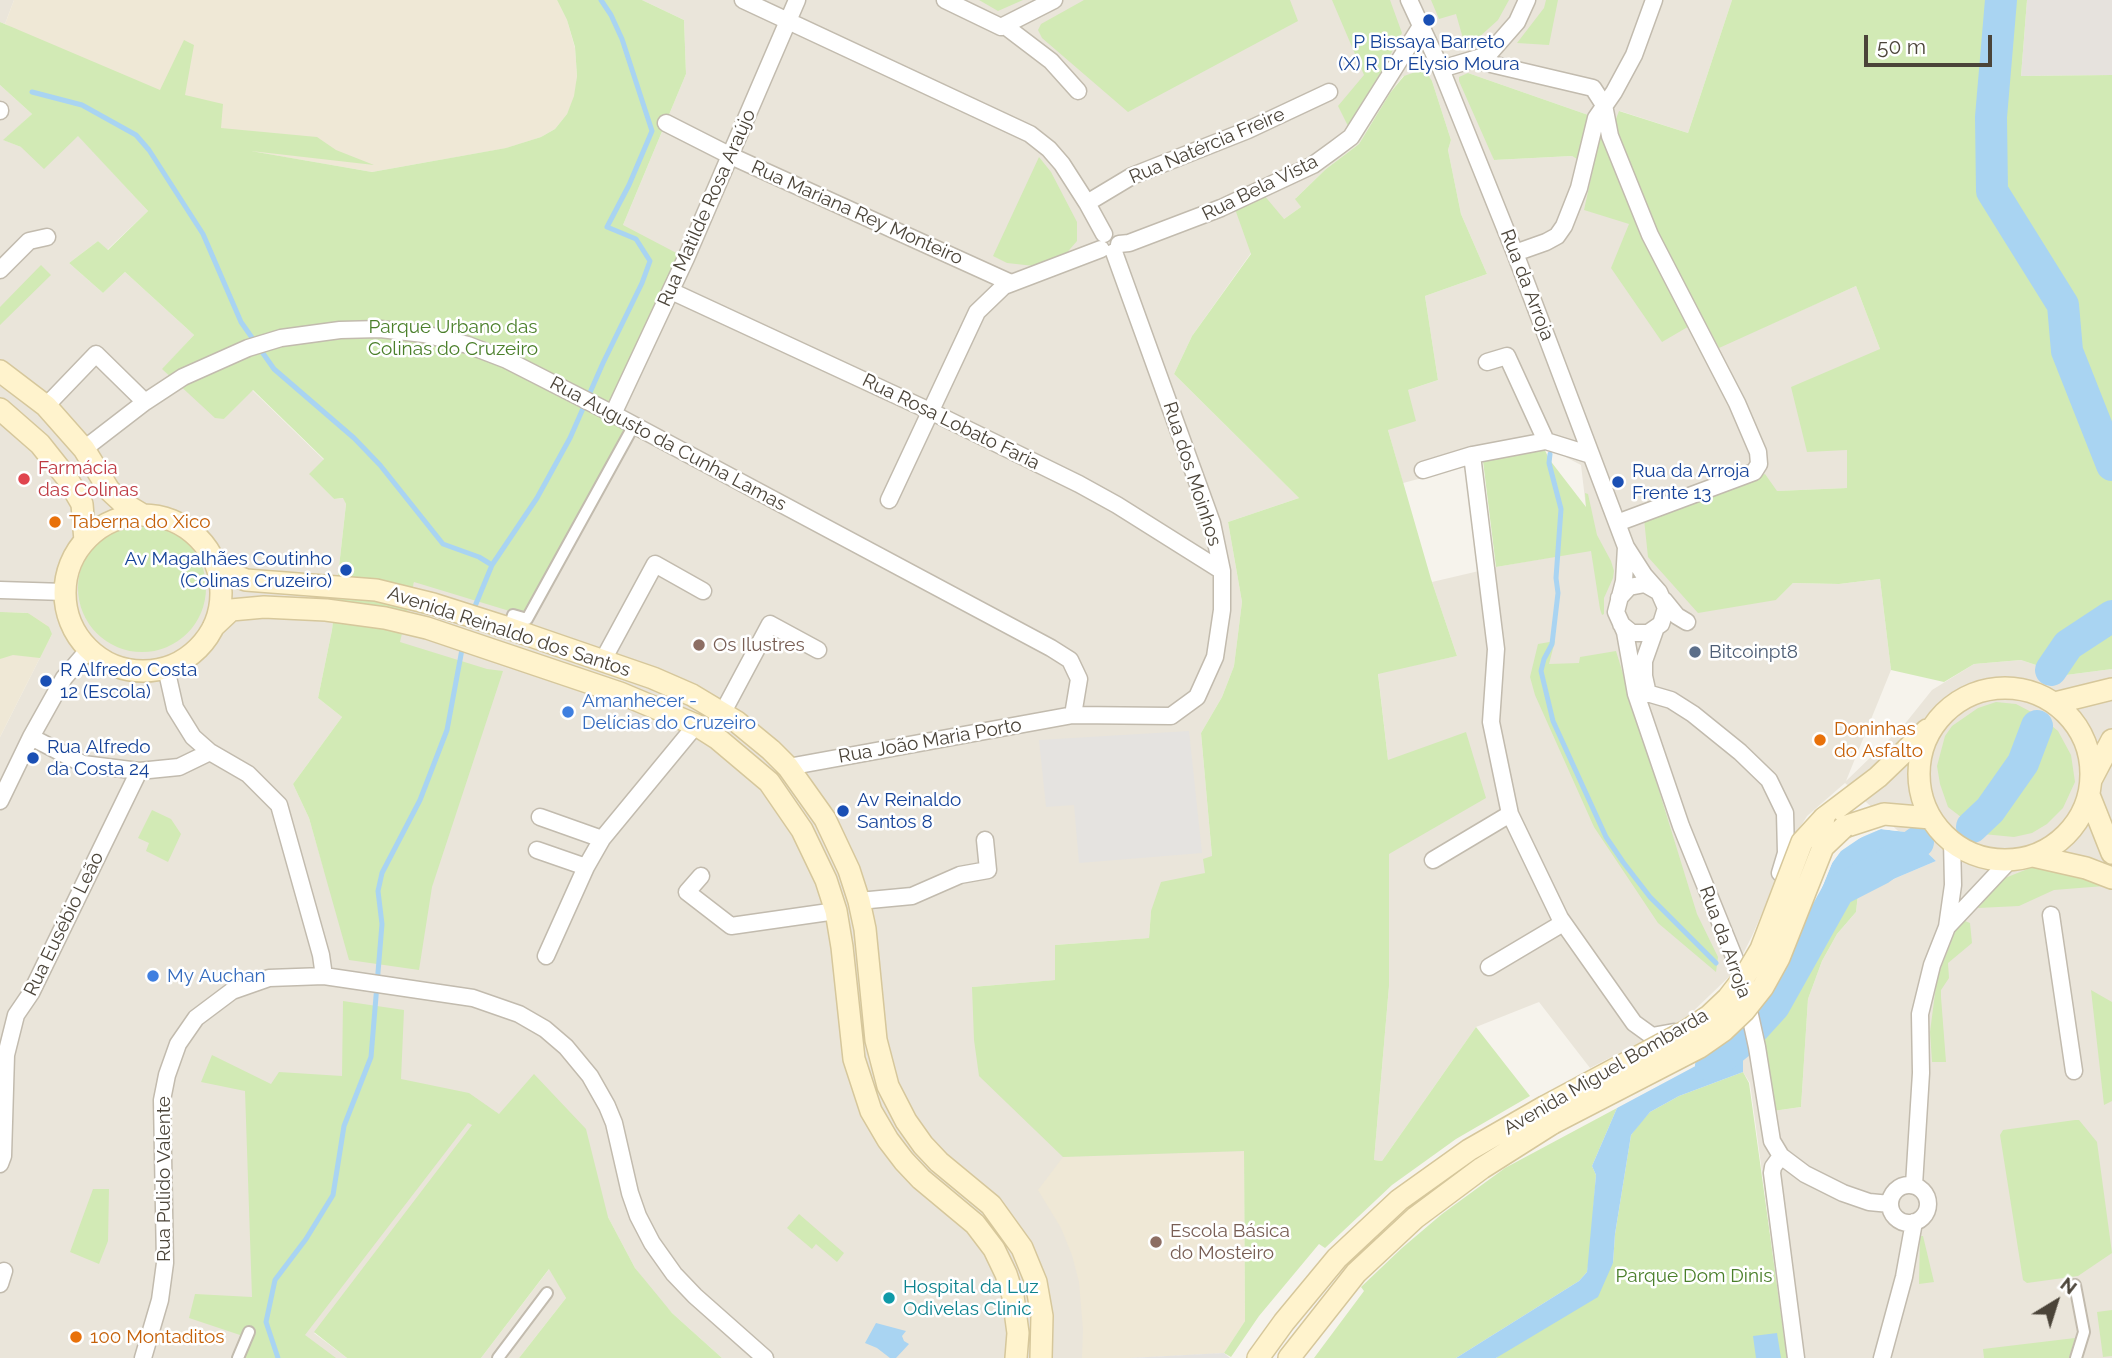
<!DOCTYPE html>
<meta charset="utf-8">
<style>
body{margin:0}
#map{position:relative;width:2112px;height:1358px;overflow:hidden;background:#f6f3ec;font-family:Raleway,sans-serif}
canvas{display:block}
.north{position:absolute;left:2021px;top:1267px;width:70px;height:70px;-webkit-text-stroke:5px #fff;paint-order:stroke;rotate:38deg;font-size:19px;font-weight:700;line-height:28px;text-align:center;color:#4b4439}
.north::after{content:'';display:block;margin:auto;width:24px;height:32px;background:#4b4439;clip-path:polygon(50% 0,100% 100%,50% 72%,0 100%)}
.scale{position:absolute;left:1864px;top:35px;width:128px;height:32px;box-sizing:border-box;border:4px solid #4b4439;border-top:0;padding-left:9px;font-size:21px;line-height:24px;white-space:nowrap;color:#4b4439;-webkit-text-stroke:5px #fff;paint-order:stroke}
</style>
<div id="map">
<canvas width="2112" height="1358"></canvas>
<div class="north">N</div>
<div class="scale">50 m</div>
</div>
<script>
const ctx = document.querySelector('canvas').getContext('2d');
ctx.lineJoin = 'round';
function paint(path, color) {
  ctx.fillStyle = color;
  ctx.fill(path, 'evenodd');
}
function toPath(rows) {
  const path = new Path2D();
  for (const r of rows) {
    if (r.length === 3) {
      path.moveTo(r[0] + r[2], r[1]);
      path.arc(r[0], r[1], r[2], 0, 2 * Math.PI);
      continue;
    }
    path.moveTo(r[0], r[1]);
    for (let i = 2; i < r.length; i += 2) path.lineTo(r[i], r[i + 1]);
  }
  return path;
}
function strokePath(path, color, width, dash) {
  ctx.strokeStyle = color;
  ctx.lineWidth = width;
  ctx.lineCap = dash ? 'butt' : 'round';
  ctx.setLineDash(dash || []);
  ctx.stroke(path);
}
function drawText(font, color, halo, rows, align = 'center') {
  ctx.font = font + ' Raleway,sans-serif';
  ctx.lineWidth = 5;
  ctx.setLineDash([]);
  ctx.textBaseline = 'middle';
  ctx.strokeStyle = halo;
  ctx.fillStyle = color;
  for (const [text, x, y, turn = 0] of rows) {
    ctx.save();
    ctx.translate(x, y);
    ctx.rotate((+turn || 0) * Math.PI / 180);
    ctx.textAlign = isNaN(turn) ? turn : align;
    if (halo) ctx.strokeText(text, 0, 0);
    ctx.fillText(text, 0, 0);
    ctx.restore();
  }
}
const residential = toPath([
 [0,0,14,0,5,24,0,22],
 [642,0,1732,0,1688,133,1620,111,1614,124,1468,73,1494,160,1572,156,1594,169,1629,224,1703,317,1719,347,1856,286,1880,349,1847,449,1847,488,1777,491,1776,600,1793,583,1839,584,1880,579,1891,670,1846,781,1904,725,1932,690,1974,664,2021,660,2066,675,2112,669,2112,1358,1787,1358,1750,1083,1743,1072,1743,1034,1761,1012,1773,1111,1801,1107,1808,999,1822,961,1837,934,1856,912,1858,894,1936,861,1905,832,1898,831,1845,783,1807,816,1799,829,1752,936,1734,972,1685,1019,1590,1068,1539,1002,1476,1027,1382,1161,1374,1160,1389,986,1388,760,1378,673,1457,656,1432,582,1496,567,1591,550,1581,465,1544,446,1403,483,1388,430,1408,390,1438,380,1425,296,1487,274,1461,214,1448,150,1451,140,1432,81,1403,76,1390,93,1359,144,1326,169,1296,198,1301,207,1284,219,1251,253,1192,336,1174,374,1299,498,1228,522,1242,602,1234,666,1222,697,1201,733,1212,856,1205,873,1151,911,1149,938,1055,945,1056,980,972,987,1244,1151,1224,1353,1129,1358,722,1358,672,1313,655,1295,635,1268,608,1217,314,1333,347,1358,0,1358,0,737,52,634,28,613,0,612,0,85,32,114,4,140,21,147,78,135,148,211,107,250,98,241,69,263,103,293,125,272,194,335,163,369,224,419,252,390,324,460,310,475,334,499,344,498,346,504,332,630,318,698,342,717,293,784,309,818,324,870,399,642,414,581,613,414,623,225,686,74,684,20],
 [550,1268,566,1298,519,1358,481,1358]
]);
const industrial = toPath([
 [2027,0,2112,0,2112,75,2021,76]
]);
const education = toPath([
 [14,0,557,0,567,20,575,48,577,76,575,96,567,114,555,129,541,137,507,148,372,172,233,148,5,24],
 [0,612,28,613,46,624,52,634,0,737],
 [1244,1151,1245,1321,1224,1353,1129,1358,1082,1358,1083,1330,1079,1282,1072,1255,1061,1228,1038,1190,1063,1157]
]);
const green = toPath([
 [557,0,642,0,684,20,686,74,623,225,686,258,614,413,634,425,526,616,414,582,400,642,487,669,503,671,432,887,419,970,349,960,309,818,293,784,342,717,318,698,332,630,346,504,343,498,334,499,309,474,324,459,253,390,224,419,215,418,162,369,194,335,125,272,103,293,69,263,98,241,108,250,148,211,78,136,44,169,21,147,3,140,32,114,0,85,0,22,160,90,184,40,194,45,185,95,223,104,221,128,317,137,336,150,374,165,251,151,372,172,506,148,541,137,555,129,567,114,574,96,577,76,575,47,567,20],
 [979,0,1023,0,998,11],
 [1084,0,1290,0,1298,21,1128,112,1042,38,1038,30,1041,24],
 [1332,0,1390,0,1402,33,1350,130,1338,106,1364,75],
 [1431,0,1509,0,1498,20,1466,49,1456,14,1439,19],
 [1546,0,1558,0,1549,45,1517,43,1544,8],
 [1732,0,2027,0,2021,76,2112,75,2112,669,2066,675,2021,660,1974,664,1944,682,1891,670,1880,579,1839,584,1793,583,1776,600,1698,613,1648,557,1644,519,1765,474,1777,491,1847,488,1847,450,1807,452,1791,387,1880,349,1856,286,1719,348,1703,318,1662,342,1611,268,1629,224,1584,210,1593,169,1572,156,1494,160,1459,81,1459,77,1468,73,1614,124,1619,111,1688,133],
 [1424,69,1432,81,1451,140,1448,150,1461,214,1487,274,1425,296,1438,380,1408,390,1416,421,1388,430,1431,579,1457,656,1378,674,1388,760,1466,732,1486,798,1389,854,1389,986,1374,1160,1382,1161,1476,1027,1530,1096,1456,1139,1392,1185,1325,1248,1319,1244,1259,1316,1231,1357,1224,1353,1245,1321,1244,1151,1063,1157,979,1076,974,1040,972,987,1055,980,1055,945,1149,938,1151,911,1161,882,1205,873,1203,859,1212,856,1201,733,1222,697,1234,666,1242,602,1228,522,1299,498,1174,374,1192,336,1251,254,1235,209,1263,194,1284,219,1301,207,1295,199,1326,169,1359,144,1390,93,1404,76],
 [1039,157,1051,172,1077,222,1077,241,1064,256,1034,266,1007,263,993,256],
 [41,265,51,275,0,325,0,307],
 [1543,446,1549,459,1586,507,1585,493,1588,494,1597,535,1611,561,1614,571,1613,578,1604,598,1604,614,1602,615,1600,609,1591,551,1496,567,1483,461],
 [142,588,64],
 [0,612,28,613,49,627,52,634,40,658,13,655,0,659],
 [1555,641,1549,664,1579,663,1580,657,1616,651,1697,914,1718,957,1716,972,1658,923,1594,827,1535,695,1530,677,1538,644],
 [1996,702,2016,704,2041,717,2058,731,2071,755,2075,782,2063,808,2047,824,2032,833,2014,837,1983,834,1948,807,1940,784,1937,766,1945,736,1952,726,1978,708],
 [152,810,171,819,181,834,168,862,146,851,149,843,138,838],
 [2045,865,2065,869,2104,886,2054,890,2019,906,1978,908,1992,892,1994,884,2000,880,2030,868],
 [1858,894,1856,912,1837,934,1822,961,1808,999,1801,1107,1773,1111,1761,1012,1795,953,1814,908],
 [1960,919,1970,923,1972,943,1948,963,1949,978,1941,990,1941,997,1946,1062,1932,1062,1930,1032,1937,978],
 [2091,990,2112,1002,2112,1101,2104,1105],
 [343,1001,404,1010,401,1079,469,1093,499,1114,534,1074,586,1129,608,1217,635,1268,672,1313,722,1358,519,1358,566,1298,549,1269,481,1358,347,1358,314,1332,472,1125,468,1123,305,1335,336,1358,237,1358,240,1335,189,1318,195,1294,252,1297,245,1091,201,1082,212,1055,271,1084,279,1072,342,1076],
 [1743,1072,1749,1083,1787,1358,1496,1358,1613,1263,1615,1234,1631,1135,1639,1124,1650,1112,1679,1096],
 [1617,1108,1592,1166,1596,1175,1590,1254,1587,1272,1579,1281,1456,1358,1314,1358,1364,1291,1361,1287,1402,1248,1442,1214,1505,1168],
 [2075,1120,2079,1120,2097,1142,2112,1253,2078,1276,2027,1283,2023,1280,2000,1135,2003,1130],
 [93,1189,109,1189,108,1241,99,1264,70,1252],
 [799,1214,844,1253,837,1262,816,1244,812,1249,787,1228],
 [1920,1236,1923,1236,1934,1282,1919,1284],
 [2112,1310,2112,1356,2103,1357,2097,1312],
 [2075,1338,2069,1358,1984,1358,1983,1349]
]);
const parking = toPath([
 [1189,731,1202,853,1079,863,1074,805,1046,807,1039,740],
 [1224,1353,1230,1358,1129,1358]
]);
const water = toPath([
 [1881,829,1905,832,1936,861,1858,894,1814,908,1832,863,1840,851,1853,841],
 [1743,1034,1743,1072,1679,1096,1650,1112,1631,1135,1615,1234,1613,1263,1598,1297,1496,1358,1456,1358,1579,1281,1587,1272,1596,1175,1592,1166,1617,1108,1731,1047],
 [876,1323,906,1331,902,1336,904,1341,909,1344,896,1358,890,1358,877,1348,865,1343],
 [1777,1333,1781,1358,1756,1358,1753,1336]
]);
const pier = toPath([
 [1881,826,1892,826,1898,831,1881,829,1869,832,1841,851,1832,863,1812,911,1810,906,1829,862,1838,848,1851,838],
 [1741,1031,1745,1032,1731,1046,1612,1110,1615,1105,1729,1044]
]);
const stream = toPath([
 [32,92,82,105,136,135,149,150,203,234,241,322,274,369,354,438,380,465,443,544,479,557,492,565,473,611],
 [1550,454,1549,463,1561,509,1556,578,1558,593,1552,644,1544,659,1541,671,1553,721,1606,837,1623,862,1650,897,1716,963],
 [492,565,537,498,570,438,603,363,642,283,650,261,636,239,607,227,629,185,652,131,622,39,611,15,601,0],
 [278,1358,266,1322,275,1280,306,1239,333,1195,344,1126,371,1057,382,924,378,891,382,873,420,800,447,730,463,644]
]);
const river = toPath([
 [2001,0,1991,117,1992,191,2063,305,2067,351,2112,465],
 [2051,670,2068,645,2112,616],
 [1972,827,1990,810,2023,763,2037,726],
 [1711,1066,1743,1040,1774,1006,1839,890,1880,869,1918,842]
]);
const pedestrian = toPath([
 [509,628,513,615,527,619,634,425],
 [2075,1285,2084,1332,2076,1358],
 [238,1358,249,1332],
 [498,1358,547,1293]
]);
const minor = toPath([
 [743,0,1030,134,1049,149,1062,164,1087,203,1104,234],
 [945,0,1001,27,1054,0],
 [1409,0,1441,69,1515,253,1626,547,1644,575,1659,592],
 [1005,26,1051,61,1078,91],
 [1474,60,1593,88,1604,105,1610,136,1650,235,1737,403,1758,452,1759,464,1754,472,1617,523],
 [1441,69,1488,55,1517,22,1527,0],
 [0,110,0,111],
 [666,123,731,156,1011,283],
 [1087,203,1132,176,1248,130,1329,92],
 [1119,244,1129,243,1221,208,1313,165,1335,149,1351,137,1421,26],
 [1515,253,1546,242,1557,236,1564,226,1579,188,1596,118,1614,92,1634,55,1654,0],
 [0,270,29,241,47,237],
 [671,291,932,412,1079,484,1117,505,1222,571],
 [1487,362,1507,356,1546,441],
 [46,406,96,354,145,402],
 [613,414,686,258,797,0],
 [84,449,145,402,183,377,248,348,281,338,340,330,380,329,424,334,468,345,507,360,613,414,1051,648,1070,660,1079,679,1073,715],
 [1472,455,1496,649,1491,722,1510,814,1560,918,1634,1023,1652,1036,1674,1032],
 [1423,470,1472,455,1546,441,1591,455],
 [889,500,977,312,1004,286,1101,249],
 [1626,547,1624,581,1616,612,1625,632,1636,694,1681,826,1741,974,1757,1047,1772,1141,1781,1156,1805,1174,1843,1193,1869,1202,1890,1204],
 [0,590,65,592],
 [1619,598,1629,587,1645,584,1659,592,1666,608,1661,624,1648,633,1632,633,1621,624],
 [1664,600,1677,616,1687,622],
 [603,660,655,564,703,591],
 [166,668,175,708,193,737,210,752,248,774,279,805,321,955,324,976,473,998,519,1014,545,1029,566,1047,590,1076,607,1106,614,1123,630,1193,638,1216,652,1243,674,1274,695,1296,765,1358],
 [1647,693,1671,700,1693,714,1740,752,1769,780,1785,813,1786,853,1780,873],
 [1648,694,1644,676,1644,661,1655,630],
 [723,712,770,624,818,650],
 [31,737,83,764,139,771,179,767,210,752],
 [788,767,1073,715,1171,716,1197,697,1215,657,1222,610,1222,571,1212,523,1114,252],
 [0,801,31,737,64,678,89,649],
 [602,839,696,725],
 [537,850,586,867,602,839,540,817],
 [1433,860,1510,814],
 [701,876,687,892,731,926,836,911],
 [859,901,912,896,960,875,988,870,985,840],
 [2051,915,2074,1071],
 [1947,927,2010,860],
 [546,956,586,867],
 [1489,967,1563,923],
 [1781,1156,1773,1167,1772,1173,1796,1358],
 [0,1164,3,1156,6,1055,16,1015,31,993,139,771],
 [1909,1204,19],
 [1914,1185,1921,1073,1920,1014,1932,965,1947,927,1953,885,1952,841],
 [0,1284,4,1271],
 [143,1358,160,1300,165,1263,162,1100,167,1075,178,1044,196,1018,232,991,269,978,324,976],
 [1882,1358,1904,1277,1914,1222]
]);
const secondary = toPath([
 [0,371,46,406,84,449,109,490,123,503,143,515],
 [0,409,40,444,67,478,82,504,85,541],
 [143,593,78],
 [213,559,226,572,246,580,376,590,433,604,502,626,653,678,692,695,737,722,771,750,788,767,825,819,849,870,859,901,865,929,876,1040,888,1086,906,1121,923,1145,939,1162,991,1205,1022,1248,1036,1282,1042,1316,1041,1358],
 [214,626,231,610,264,607,326,610,385,618,427,628,620,693,696,725,718,739,769,782,802,830,826,880,836,911,842,947,854,1059,871,1111,888,1140,904,1161,921,1179,975,1224,994,1249,1006,1274,1013,1296,1018,1333,1016,1358],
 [2005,774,86],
 [2055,703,2112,689],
 [2092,778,2112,740],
 [2089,795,2112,853],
 [1824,818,1878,777,1927,730],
 [1844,827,1884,814,1931,818],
 [2033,856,2086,868,2112,878],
 [1258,1358,1284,1322,1337,1258,1399,1200,1469,1150,1544,1107],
 [1289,1358,1356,1273,1415,1218,1482,1168,1553,1123]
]);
const secondaryBridge = toPath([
 [1544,1107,1688,1030,1709,1016,1728,998,1745,976,1761,949,1802,842,1824,818],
 [1553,1123,1700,1047,1723,1031,1744,1011,1763,987,1779,958,1823,847,1844,827]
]);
const markers = [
 [1429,20,7,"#1a4fb4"],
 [24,479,7,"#e0444e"],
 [1618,482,7,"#1a4fb4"],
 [55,522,7,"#e8710a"],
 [346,570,7,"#1a4fb4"],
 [699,645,7,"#8d6e63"],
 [1695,652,7,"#5c6f8a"],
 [46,681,7,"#1a4fb4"],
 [568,712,7,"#3f7fe0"],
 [1820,740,7,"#e8710a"],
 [33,758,7,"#1a4fb4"],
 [843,811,7,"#1a4fb4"],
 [153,976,7,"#3f7fe0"],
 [1156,1242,7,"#8d6e63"],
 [889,1298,7,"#0f9aa8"],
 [76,1337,7,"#e8710a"]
];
const transitNames = [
 ["P Bissaya Barreto",1429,42,"center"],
 ["(X) R Dr Elysio Moura",1429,64,"center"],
 ["Rua da Arroja",1632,471],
 ["Frente 13",1632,493],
 ["Av Magalhães Coutinho",332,559,"right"],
 ["(Colinas Cruzeiro)",332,581,"right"],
 ["R Alfredo Costa",60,670],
 ["12 (Escola)",60,692],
 ["Rua Alfredo",47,747],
 ["da Costa 24",47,769],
 ["Av Reinaldo",857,800],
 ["Santos 8",857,822]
];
const streetNames = [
 ["Rua Natércia Freire",1207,146,-23],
 ["Rua Bela Vista",1260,188,-26],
 ["Rua Matilde Rosa Araújo",707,208,-66],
 ["Rua Mariana Rey Monteiro",857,213,24],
 ["Rua da Arroja",1527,285,69],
 ["Rua Rosa Lobato Faria",951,422,26],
 ["Rua Augusto da Cunha Lamas",668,444,28],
 ["Rua dos Moinhos",1192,474,72],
 ["Avenida Reinaldo dos Santos",509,632,18],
 ["Rua João Maria Porto",930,741,-10],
 ["Rua Eusébio Leão",64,924,-64],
 ["Rua da Arroja",1725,942,70],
 ["Avenida Miguel Bombarda",1606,1072,-30],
 ["Rua Pulido Valente",164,1179,-90]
];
const parkNames = [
 ["Parque Urbano das",453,327],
 ["Colinas do Cruzeiro",453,349],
 ["Parque Dom Dinis",1694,1276]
];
const healthNames = [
 ["Farmácia",38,468],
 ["das Colinas",38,490]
];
const foodNames = [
 ["Taberna do Xico",69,522],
 ["Doninhas",1834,729],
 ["do Asfalto",1834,751],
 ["100 Montaditos",90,1337]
];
const educationNames = [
 ["Os Ilustres",713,645],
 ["Escola Básica",1170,1231],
 ["do Mosteiro",1170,1253]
];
const serviceNames = [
 ["Bitcoinpt8",1709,652]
];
const shopNames = [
 ["Amanhecer -",582,701],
 ["Delícias do Cruzeiro",582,723],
 ["My Auchan",167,976]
];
const cultureNames = [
 ["Hospital da Luz",903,1287],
 ["Odivelas Clinic",903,1309]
];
paint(residential, '#eae5da');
paint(industrial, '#e6e2dd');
paint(education, '#efe8d6');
paint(green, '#d2eab5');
paint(parking, '#e5e3e0');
paint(water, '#a9d4f2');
paint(pier, '#f6f3ec');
strokePath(stream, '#a9d4f2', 5);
strokePath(river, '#a9d4f2', 32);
strokePath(pedestrian, '#c2bbae', 14);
strokePath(minor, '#c2bbae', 19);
strokePath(secondary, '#d6c79b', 24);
strokePath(pedestrian, '#fff', 10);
strokePath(minor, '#fff', 16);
strokePath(secondary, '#fff3cd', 21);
strokePath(secondaryBridge, '#d6c79b', 24, []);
strokePath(secondaryBridge, '#fff3cd', 21);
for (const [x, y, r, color] of markers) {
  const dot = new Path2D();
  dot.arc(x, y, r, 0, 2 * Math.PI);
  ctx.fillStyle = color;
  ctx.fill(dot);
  strokePath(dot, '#fff', 2.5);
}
drawText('19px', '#164399', '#fff', transitNames, 'left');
drawText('19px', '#4b4439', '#fff', streetNames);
drawText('19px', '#4a7f2a', '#fff', parkNames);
drawText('19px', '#be3a42', '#fff', healthNames, 'left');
drawText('19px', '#c56008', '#fff', foodNames, 'left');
drawText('19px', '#785e54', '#fff', educationNames, 'left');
drawText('19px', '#4e5e75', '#fff', serviceNames, 'left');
drawText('19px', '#366cbe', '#fff', shopNames, 'left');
drawText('19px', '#0d838f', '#fff', cultureNames, 'left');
</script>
